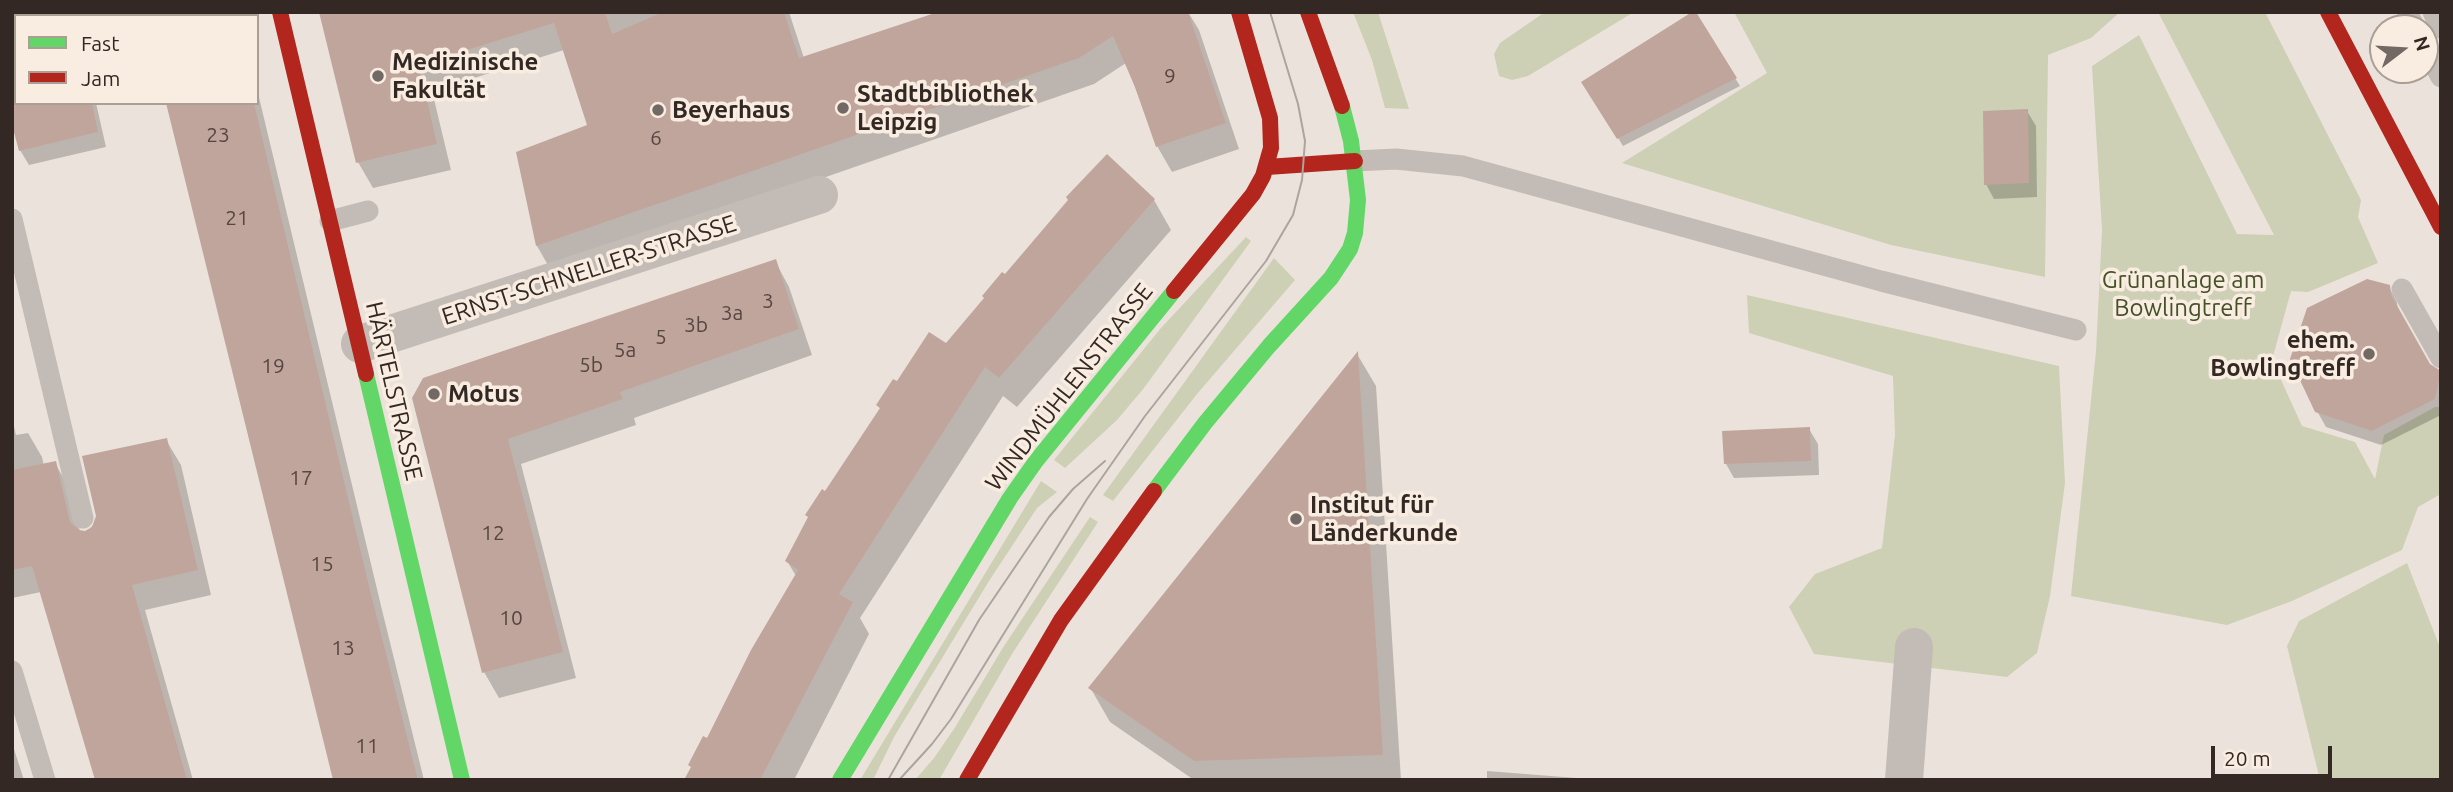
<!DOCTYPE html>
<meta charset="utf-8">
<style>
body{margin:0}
#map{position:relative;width:2453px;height:792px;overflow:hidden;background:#ebe3db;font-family:Ubuntu,sans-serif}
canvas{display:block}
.frame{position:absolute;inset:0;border:14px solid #332824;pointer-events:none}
.legend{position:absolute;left:14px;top:14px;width:245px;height:91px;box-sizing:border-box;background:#f9ede1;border:2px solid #aa9e95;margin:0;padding:9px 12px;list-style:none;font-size:21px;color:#332824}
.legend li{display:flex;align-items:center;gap:14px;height:35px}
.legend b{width:35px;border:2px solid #aa9e95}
.north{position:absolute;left:2369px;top:14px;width:70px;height:70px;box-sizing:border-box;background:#f9ede1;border:2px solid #aa9e95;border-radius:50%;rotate:73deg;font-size:19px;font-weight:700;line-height:28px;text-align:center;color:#332824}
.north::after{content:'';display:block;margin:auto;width:24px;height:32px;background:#736964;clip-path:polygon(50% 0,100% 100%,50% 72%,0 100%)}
.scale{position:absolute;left:2211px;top:746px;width:121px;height:32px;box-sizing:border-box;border:4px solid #332824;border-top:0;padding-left:9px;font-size:21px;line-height:24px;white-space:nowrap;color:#332824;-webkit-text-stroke:5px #f9ede1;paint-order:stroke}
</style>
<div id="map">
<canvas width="2453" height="792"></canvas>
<div class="frame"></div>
<ul class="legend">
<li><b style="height:9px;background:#63d668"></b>Fast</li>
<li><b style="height:9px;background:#b3261e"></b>Jam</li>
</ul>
<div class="north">N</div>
<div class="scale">20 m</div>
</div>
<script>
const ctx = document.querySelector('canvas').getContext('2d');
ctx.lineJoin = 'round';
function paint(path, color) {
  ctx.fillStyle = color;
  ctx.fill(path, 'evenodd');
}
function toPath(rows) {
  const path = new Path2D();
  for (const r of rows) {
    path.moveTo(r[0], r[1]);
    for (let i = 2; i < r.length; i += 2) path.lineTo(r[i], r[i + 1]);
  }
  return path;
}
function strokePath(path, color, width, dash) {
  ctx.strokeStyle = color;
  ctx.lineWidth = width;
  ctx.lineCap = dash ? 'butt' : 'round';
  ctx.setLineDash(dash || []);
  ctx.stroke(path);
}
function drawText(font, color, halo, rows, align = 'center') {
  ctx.font = font + ' Ubuntu,sans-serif';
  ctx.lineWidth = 7;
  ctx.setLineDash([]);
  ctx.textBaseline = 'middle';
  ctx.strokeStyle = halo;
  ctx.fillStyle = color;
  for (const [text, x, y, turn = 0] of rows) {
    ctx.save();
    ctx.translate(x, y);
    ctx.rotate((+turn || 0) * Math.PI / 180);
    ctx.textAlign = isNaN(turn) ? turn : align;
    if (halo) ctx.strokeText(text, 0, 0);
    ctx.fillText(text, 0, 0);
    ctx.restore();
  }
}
const green = toPath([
 [1353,12,1378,12,1409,109,1385,108,1372,60],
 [1545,12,1634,12,1528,76,1512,80,1499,76,1494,54,1500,43],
 [1734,12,2120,12,2091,38,2048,55,2045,277,1891,245,1622,163,1767,73],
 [2158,12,2265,12,2361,200,2358,217,2378,263,2308,292,2291,291,2272,360,2302,426,2355,442,2375,479,2384,435,2435,407,2441,407,2441,494,2418,507,2402,550,2292,601,2227,625,2071,596,2096,351,2102,230,2092,66,2139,35,2237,234,2274,235],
 [1246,237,1251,241,1144,388,1117,420,1065,468,1054,460,1161,328],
 [1274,258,1295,280,1197,394,1113,501,1103,495],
 [1747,295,2059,366,2065,483,2050,596,2037,653,2007,677,1814,654,1789,607,1815,574,1882,548,1895,435,1893,376,1749,333],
 [1041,481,1057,492,1037,508,989,581,894,737,873,780,860,780],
 [1090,517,1098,522,1012,654,939,780,915,780,934,758,954,729,1004,646],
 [2407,563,2441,650,2441,780,2320,780,2287,646,2299,621]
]);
const shadow = toPath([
 [12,12,74,12,75,16,16,16,16,103,96,103,106,147,29,165,20,150,12,118],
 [139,12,239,12,240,16,140,16],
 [322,12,789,12,804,58,944,12,1188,12,1199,30,1239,149,1172,172,1157,146,1126,63,1094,84,552,272,537,246,518,153,589,126,564,50,432,91,451,170,373,188,358,162],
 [1695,13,1740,86,1623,146,1584,82],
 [257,89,383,614,424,780,335,780,168,103,257,103],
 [2027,111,2036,126,2037,197,1994,199,1986,184],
 [1107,156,1154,200,1171,230,1017,407,1003,396,860,618,869,634,794,780,686,780,796,576,787,561,826,493,881,410,878,405,897,384,946,345],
 [775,261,789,287,812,355,634,418,636,425,521,464,576,678,499,698,484,672,414,399],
 [2389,287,2397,302,2398,312,2429,366,2441,372,2441,415,2381,445,2326,427,2317,411],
 [1357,354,1376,386,1401,780,1194,780,1110,722,1091,689],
 [12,418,16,435,28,433,42,457,44,466,55,463,69,488,80,531,87,532,166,440,181,465,211,595,145,610,193,780,97,780,41,592,12,598],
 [1809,429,1818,444,1819,475,1734,478,1726,464],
 [12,746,14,749,24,780,12,780],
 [1487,771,1602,780,1487,780]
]);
const building = toPath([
 [319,12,605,12,612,34,663,12,784,12,799,58,938,12,1188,12,1226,123,1156,147,1135,87,1113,36,1079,58,536,246,516,152,587,125,554,23,419,65,437,144,356,163],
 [1692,12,1696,12,1737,78,1617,139,1581,82],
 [12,103,92,103,98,132,19,151,12,125],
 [166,103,254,103,369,586,418,780,333,780],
 [2028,109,2029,183,1984,185,1983,111],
 [1107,154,1155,199,999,378,985,367,839,594,853,602,760,780,684,780,691,767,688,765,703,736,707,738,751,650,798,570,785,561,808,517,805,515,822,489,825,491,880,408,876,405,893,379,897,381,929,332,946,343,984,298,982,296,1002,272,1005,274,1068,200,1066,197],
 [776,259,799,329,620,392,623,399,508,439,563,652,482,673,412,398,423,378],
 [2367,279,2390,285,2391,295,2430,364,2441,371,2435,399,2372,431,2315,412,2290,359,2307,308],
 [1358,351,1383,755,1194,761,1088,688],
 [1810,427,1811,461,1724,464,1722,431],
 [167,438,198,570,132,585,187,780,95,780,32,566,12,570,12,470,56,461,70,522,79,530,85,531,92,527,96,516,82,456]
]);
const lane = toPath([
 [2407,12,2415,28],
 [2433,12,2441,28],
 [2425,47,2441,77],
 [1355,161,1396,159,1463,166,1881,281,2076,330],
 [12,219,83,518],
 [330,221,368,211],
 [2402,289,2441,358],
 [12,671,45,780]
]);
const street = toPath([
 [360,344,819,195],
 [1904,780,1914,647]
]);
const fast = toPath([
 [366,374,462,780],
 [1154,491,1205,423,1269,346,1331,278,1350,249,1355,233,1358,200,1351,141,1342,106],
 [840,780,1010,498,1036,461,1174,291]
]);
const jam = toPath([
 [280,12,366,374],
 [1308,12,1342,106],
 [2328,12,2441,227],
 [1267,167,1355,161],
 [1174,291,1253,194,1263,176,1271,148,1270,118,1239,12],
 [967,780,1061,620,1154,491]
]);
const tram = toPath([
 [888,780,979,620,1049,517,1073,489,1105,461],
 [899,780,932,744,951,719,1087,499,1145,416,1266,261,1293,215,1302,180,1305,141,1298,104,1270,12]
]);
const markers = [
 [378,76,7,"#736964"],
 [843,108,7,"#736964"],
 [658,110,7,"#736964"],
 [2369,354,7,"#736964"],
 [434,394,7,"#736964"],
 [1296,519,7,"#736964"]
];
const numberNames = [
 ["9",1170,76],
 ["23",218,135],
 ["6",656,138],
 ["21",237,218],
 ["3",768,301],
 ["3a",732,313],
 ["3b",696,325],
 ["5",661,337],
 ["5a",625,350],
 ["5b",591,365],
 ["19",273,366],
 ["17",301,478],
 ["12",493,533],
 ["15",322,564],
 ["10",511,618],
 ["13",343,648],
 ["11",367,746]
];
const poiNames = [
 ["Medizinische",392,62],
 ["Fakultät",392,90],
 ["Stadtbibliothek",857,94],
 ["Leipzig",857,122],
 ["Beyerhaus",672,110],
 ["ehem.",2355,340,"right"],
 ["Bowlingtreff",2355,368,"right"],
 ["Motus",448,394],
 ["Institut für",1310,505],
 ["Länderkunde",1310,533]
];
const streetNames = [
 ["ERNST-SCHNELLER-STRASSE",589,270,-18],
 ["WINDMÜHLENSTRASSE",1069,387,-52],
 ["HÄRTELSTRASSE",394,391,77]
];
const parkNames = [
 ["Grünanlage am",2183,280],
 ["Bowlingtreff",2183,308]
];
paint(green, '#cdd0b4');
paint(shadow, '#0003');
paint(building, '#c0a59c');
strokePath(lane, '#c3bbb5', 21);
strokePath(street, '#c3bbb5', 38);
strokePath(fast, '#63d668', 16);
strokePath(jam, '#b3261e', 16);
strokePath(tram, '#aba49f', 2);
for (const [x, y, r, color] of markers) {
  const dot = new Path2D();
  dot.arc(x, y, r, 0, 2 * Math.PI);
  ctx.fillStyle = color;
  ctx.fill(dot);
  strokePath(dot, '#f9ede1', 2.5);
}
drawText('21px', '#564742', null, numberNames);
drawText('bold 24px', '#332824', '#f9ede1', poiNames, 'left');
drawText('24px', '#332824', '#f9ede1', streetNames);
drawText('24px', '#455227', '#f9ede1', parkNames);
</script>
